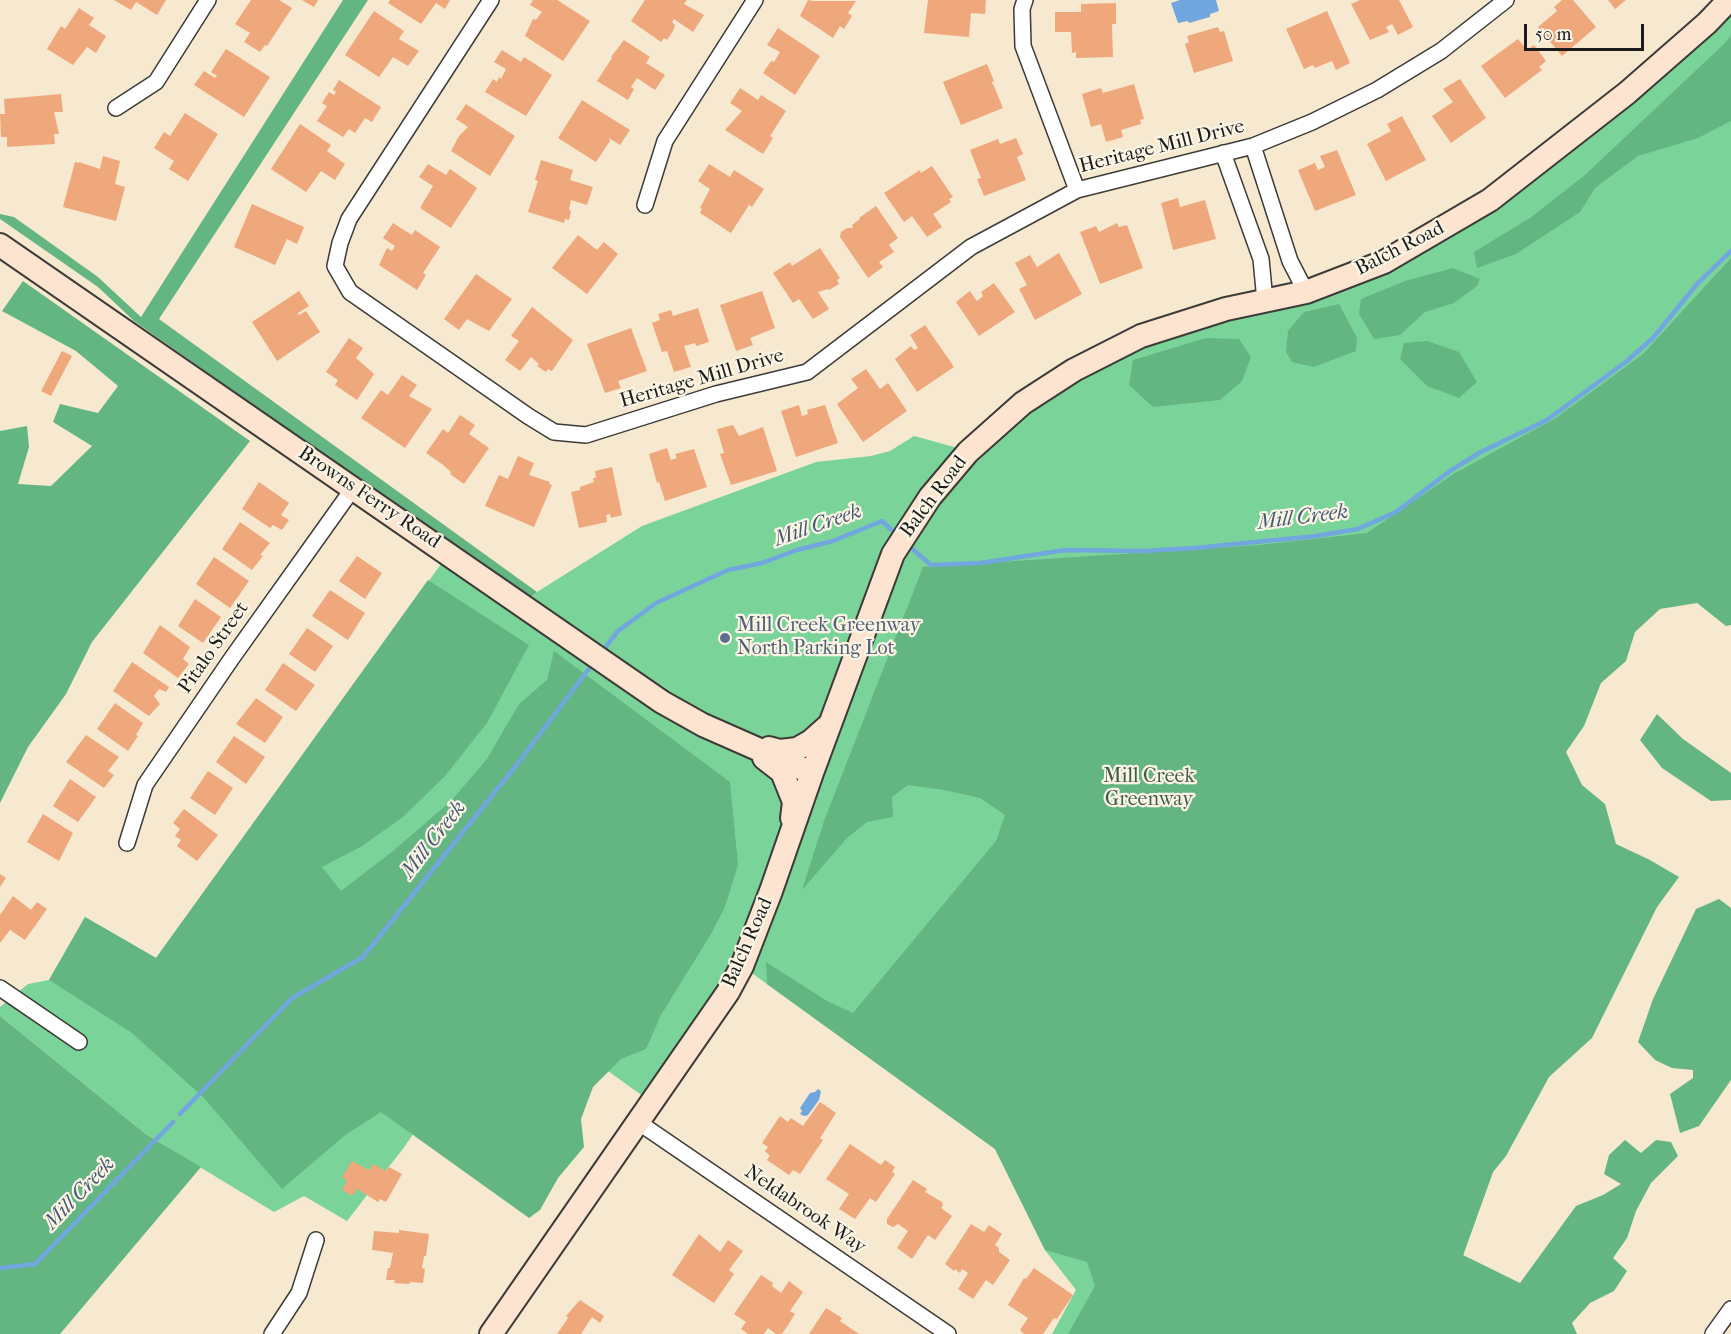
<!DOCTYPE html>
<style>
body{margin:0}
#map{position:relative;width:1731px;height:1334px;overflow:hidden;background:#f7e8d0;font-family:"IM FELL French Canon",serif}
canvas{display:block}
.scale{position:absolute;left:1524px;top:24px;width:120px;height:27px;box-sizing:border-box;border:3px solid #1c1c1c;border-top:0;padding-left:8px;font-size:18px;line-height:21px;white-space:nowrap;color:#1c1c1c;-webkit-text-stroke:4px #fcf5e5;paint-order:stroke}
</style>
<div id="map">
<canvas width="1731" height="1334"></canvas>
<div class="scale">50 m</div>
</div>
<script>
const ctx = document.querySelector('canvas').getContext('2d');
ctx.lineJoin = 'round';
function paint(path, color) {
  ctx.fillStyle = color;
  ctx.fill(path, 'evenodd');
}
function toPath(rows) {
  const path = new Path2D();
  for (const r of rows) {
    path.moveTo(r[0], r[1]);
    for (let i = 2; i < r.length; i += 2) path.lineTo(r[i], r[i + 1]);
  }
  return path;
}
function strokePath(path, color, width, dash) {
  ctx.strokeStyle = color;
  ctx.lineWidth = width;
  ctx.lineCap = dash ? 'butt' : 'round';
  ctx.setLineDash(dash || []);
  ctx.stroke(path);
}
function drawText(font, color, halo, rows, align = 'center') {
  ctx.font = font + ' "IM FELL French Canon",serif';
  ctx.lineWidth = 4.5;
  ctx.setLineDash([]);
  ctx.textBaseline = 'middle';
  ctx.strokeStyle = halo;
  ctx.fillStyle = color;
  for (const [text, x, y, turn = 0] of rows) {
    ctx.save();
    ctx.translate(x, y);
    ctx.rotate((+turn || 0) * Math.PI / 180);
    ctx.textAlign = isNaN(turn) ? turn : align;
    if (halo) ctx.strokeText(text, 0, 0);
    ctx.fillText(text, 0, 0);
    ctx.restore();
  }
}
const green = toPath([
 [1731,0,1731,523,1682,523,1531,772,1499,1155,1435,1334,1052,1334,1076,1290,1045,1250,995,1149,742,966,651,1102,543,1024,461,1062,405,1146,347,1221,304,1196,274,1212,147,1135,0,1016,0,1007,28,984,49,980,85,917,156,958,449,553,524,605,537,592,642,526,816,462,871,456,890,451,914,436,969,451,1074,370,1306,292,1490,200]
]);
const forest = toPath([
 [343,0,368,0,159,319,537,592,529,599,134,321,98,287,0,219,0,214,14,217,98,277,141,317],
 [1731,35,1731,121,1698,138,1638,156,1595,188,1580,212,1516,254,1477,268,1474,252,1530,218,1585,175,1725,43],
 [1731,258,1731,625,1726,626,1697,603,1660,609,1635,632,1626,661,1601,683,1584,726,1566,752,1582,785,1605,804,1616,844,1650,860,1679,877,1657,907,1592,1038,1549,1077,1506,1156,1493,1172,1463,1255,1520,1283,1576,1206,1603,1195,1621,1184,1604,1174,1609,1155,1625,1140,1641,1153,1656,1140,1671,1142,1678,1156,1651,1183,1636,1211,1627,1238,1613,1258,1627,1271,1614,1291,1590,1303,1572,1323,1577,1334,1068,1334,1095,1286,1087,1262,1045,1250,995,1149,767,984,766,962,827,1001,853,1013,996,841,1005,815,980,798,944,790,908,785,892,797,893,817,867,822,847,838,802,890,824,821,923,567,1259,545,1367,533,1455,473,1556,418,1643,354],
 [1453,268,1480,279,1477,286,1454,303,1425,312,1400,335,1374,339,1359,314,1361,299,1405,281],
 [23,281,250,441,92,642,66,694,28,747,0,803,0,431,27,426,29,447,18,484,51,486,92,446,53,422,60,404,98,413,118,386,76,351,2,311],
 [1339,304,1357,338,1356,351,1314,367,1292,362,1286,352,1288,331,1304,312],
 [1206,338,1239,339,1251,357,1242,381,1220,400,1153,407,1129,385,1133,360],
 [1427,341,1459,352,1477,382,1459,398,1427,386,1400,359,1404,343],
 [428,580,529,645,487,723,445,776,403,817,362,846,322,867,341,891,393,851,451,801,487,759,519,704,547,680,554,651,730,782,738,865,725,907,711,934,661,1015,646,1049,621,1059,593,1087,581,1119,584,1147,558,1178,540,1210,529,1218,381,1112,344,1136,282,1189,204,1098,132,1033,49,980,85,917,156,958],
 [1657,714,1683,739,1731,773,1731,800,1711,801,1662,768,1640,740],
 [1719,899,1731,908,1731,1080,1699,1126,1680,1133,1670,1094,1693,1078,1693,1070,1672,1068,1655,1060,1638,1042,1653,999,1696,909],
 [0,1016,147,1135,201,1167,60,1334,0,1334]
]);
const water = toPath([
 [1180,0,1216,0,1219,11,1210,14,1210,17,1189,23,1188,21,1178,23,1171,3],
 [818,1089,821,1091,819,1100,808,1115,804,1116,800,1114,802,1111,800,1108,810,1093,815,1092]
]);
const stream = toPath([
 [908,545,931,565,981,563,1065,550,1144,551,1195,548,1316,536,1358,529,1396,512,1450,471,1479,453,1547,420,1627,361,1653,338,1698,283,1731,251],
 [601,653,618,631,656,603,728,570,762,563,797,550,833,541,882,521,897,535],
 [180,1114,292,998,363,957,518,763,594,662],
 [0,1268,35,1264,173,1122]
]);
const building = toPath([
 [114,0,166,0,157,15,136,2,131,10],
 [251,0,279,0,292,8,267,46,265,45,260,52,244,42,250,33,235,24],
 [302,0,318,0,314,7],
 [390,0,450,0,445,9,436,3,421,24,388,3],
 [533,0,557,0,590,21,563,61,525,36,533,19,536,20,542,12,530,5],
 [645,0,687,0,684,4,704,15,693,32,674,19,672,22,675,25,673,31,667,40,664,38,661,42,631,21],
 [808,0,813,1,856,1,848,13,852,16,844,29,840,26,833,38,800,16],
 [928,0,986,0,985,14,971,13,969,37,924,33],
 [1360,0,1399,0,1413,27,1398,35,1392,24,1386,27,1389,32,1370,40,1351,4],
 [1562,0,1573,0,1596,27,1562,56,1538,27,1557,11,1554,7],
 [1608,0,1626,0,1615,9],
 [1116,3,1116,24,1112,24,1113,57,1076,58,1076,52,1072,53,1071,32,1055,32,1055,12,1081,12,1081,4],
 [79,8,94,18,89,25,106,36,96,53,87,47,73,65,47,49,61,26,65,29],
 [374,11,404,31,399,39,419,51,408,66,393,57,379,77,345,55],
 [1327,11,1350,63,1336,70,1332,61,1315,68,1313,65,1304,69,1286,29],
 [1218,27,1220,32,1224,31,1233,61,1194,73,1185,44,1189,42,1187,36],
 [778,28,820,56,795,95,763,73,771,61,774,62,780,52,767,45],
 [1518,39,1527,50,1534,45,1546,61,1539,67,1542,70,1505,98,1481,66],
 [624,40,650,57,646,63,665,75,655,90,637,78,631,87,634,89,628,100,597,81,612,58,611,57],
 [226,49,270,77,244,117,194,85,204,71,215,78,217,76,211,72],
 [502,50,521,62,524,57,552,75,526,116,485,92,493,79,497,82,499,77,501,79,506,69,494,62],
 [987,64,994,81,991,83,993,84,1003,108,961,125,943,82],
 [1460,79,1486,118,1451,143,1432,116,1453,102,1443,89],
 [339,80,381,107,372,122,365,118,355,133,349,129,343,137,317,121,327,106,322,103,329,92,334,95,336,92,333,90],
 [1134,84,1144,119,1140,120,1141,124,1121,130,1123,137,1106,142,1101,124,1091,127,1082,94,1101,88,1103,93],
 [740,88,758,100,761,95,786,111,770,136,773,138,763,154,725,130,742,111,730,103],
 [61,94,63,112,54,112,59,134,54,134,55,144,7,147,7,137,1,137,0,114,5,114,4,99],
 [582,100,630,130,620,145,609,138,610,141,596,162,558,138],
 [466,104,515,136,490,176,451,151,459,136,468,127,456,119],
 [185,113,218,134,188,181,169,169,174,161,154,148,164,132,170,136],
 [1402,116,1426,160,1386,181,1367,144,1391,131,1387,124],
 [300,124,331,145,327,151,345,164,335,180,321,171,306,192,271,169],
 [1016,138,1023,154,1017,157,1026,180,984,196,977,179,981,178,970,150,998,139,1000,144],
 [1337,150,1356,195,1315,211,1298,170,1315,163,1318,170,1325,167,1320,156],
 [103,156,120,161,115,184,125,187,116,221,63,207,75,162,79,163,79,162,100,169],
 [541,160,573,170,570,180,593,187,587,205,571,200,569,210,571,211,569,220,565,219,564,223,528,212,538,181,535,180],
 [428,164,446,175,450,169,477,188,451,228,420,208,433,186,419,177],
 [709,164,730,177,734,170,764,189,752,207,749,205,731,233,700,213,702,209,700,208,710,189,698,181],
 [932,166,953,197,949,199,951,202,933,214,942,227,927,237,912,216,904,222,884,193,920,170,921,173],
 [1178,198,1180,207,1205,200,1216,239,1173,250,1161,203],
 [252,204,304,227,297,244,287,239,275,265,234,247],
 [876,206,898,238,889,245,894,252,879,262,883,267,868,278,840,237,841,232,847,228,853,228,852,225,860,219,859,218],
 [393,223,412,235,415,230,440,247,423,273,426,275,417,290,379,265,387,248,392,251,395,246,383,238],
 [1117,223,1119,227,1127,225,1143,268,1100,284,1080,232,1096,226,1099,232],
 [578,235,597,250,604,242,618,254,587,294,552,268],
 [820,248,840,278,837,280,839,284,829,290,828,289,818,292,829,309,813,319,799,299,793,303,773,273,790,262,792,266],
 [1059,253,1082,294,1035,320,1019,289,1027,285,1015,263,1030,255,1037,267],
 [476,274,512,299,489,331,467,319,459,330,444,319],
 [994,283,1015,312,979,336,956,302,970,291,977,301,983,296,981,292],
 [299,291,309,306,298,313,299,315,306,311,320,332,277,361,252,322],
 [762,291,775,328,750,338,753,345,736,351,720,305],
 [532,307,573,340,552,371,548,369,546,372,537,366,539,364,531,357,520,371,505,360,519,341,511,336],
 [698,308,709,342,696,346,695,343,684,346,691,367,674,372,667,351,662,352,652,323,660,320,658,314,671,310,673,316],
 [925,325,954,367,917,392,895,359,911,346,914,350,918,348,910,335],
 [631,328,647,371,618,381,621,388,605,393,587,344],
 [349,338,363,348,356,358,374,374,357,400,335,385,338,380,326,372],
 [62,351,72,356,51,396,41,391],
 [866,369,880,389,888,383,907,411,863,442,837,404,858,388,851,379],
 [402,375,417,385,409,396,432,409,405,448,361,418,381,390,388,395],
 [799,405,802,416,808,414,807,410,825,405,838,443,796,457,781,411],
 [460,415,475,425,469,434,489,448,464,484,450,474,451,472,442,464,426,453,443,429,448,433],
 [733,425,739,436,763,427,777,471,731,485,720,454,724,453,717,429],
 [667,448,671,460,677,458,675,454,694,449,707,487,665,501,659,482,657,483,649,454],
 [518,456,534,463,529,475,550,482,549,484,552,485,534,527,485,506,499,475,508,479],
 [612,467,622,515,611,518,610,514,606,515,607,522,579,528,571,492,580,490,580,487,594,482,593,478,596,478,595,471],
 [259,482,289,503,281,515,289,520,282,530,273,525,270,528,242,509],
 [240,522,270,543,260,555,263,556,252,570,222,549],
 [357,556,382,573,365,599,339,581],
 [214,557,249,581,230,608,196,584],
 [330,590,365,613,348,640,312,616],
 [195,599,221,617,203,643,178,626],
 [160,625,190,647,183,659,189,664,178,678,143,653],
 [307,628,333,646,315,672,289,654],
 [132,662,169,687,166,692,159,689,154,696,160,704,149,716,113,691],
 [283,663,315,685,296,711,265,690],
 [256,698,283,717,265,743,236,724],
 [115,703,143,723,136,735,138,736,128,751,97,729],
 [86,735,119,757,108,771,114,775,104,788,66,762],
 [234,736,265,757,246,784,216,762],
 [208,771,233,788,215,815,190,798],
 [70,779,96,797,78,822,53,806],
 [184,809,218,835,197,861,177,846,181,840,175,836,180,829,173,823],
 [43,814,73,833,59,861,27,842],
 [0,874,6,878,0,887],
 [13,896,31,910,37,902,47,909,25,940,10,930,0,943,0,915],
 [820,1102,836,1113,820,1138,823,1140,800,1174,793,1170,789,1175,767,1160,770,1156,765,1151,768,1147,762,1143,780,1116,788,1122,791,1118,803,1126],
 [850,1144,881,1165,885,1160,895,1167,892,1172,895,1174,876,1202,870,1198,855,1219,839,1209,849,1194,826,1179],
 [352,1161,369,1170,373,1164,386,1171,389,1167,402,1174,386,1202,380,1199,378,1202,357,1189,352,1196,342,1190,347,1181,342,1177],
 [913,1180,927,1189,925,1192,942,1202,943,1205,941,1208,952,1216,935,1240,928,1235,912,1259,897,1248,908,1231,898,1224,893,1227,887,1224,887,1219],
 [971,1224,984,1232,989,1225,1002,1234,995,1245,999,1248,999,1252,1010,1260,993,1285,986,1280,973,1299,958,1289,968,1273,962,1269,960,1273,955,1269,954,1271,945,1264],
 [399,1230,429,1234,426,1256,424,1256,422,1268,425,1269,423,1283,410,1282,410,1284,394,1283,395,1280,386,1280,388,1268,390,1268,393,1253,372,1250,374,1231,399,1233],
 [699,1234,720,1252,728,1240,743,1251,729,1270,734,1274,714,1303,672,1275],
 [1034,1268,1073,1295,1057,1319,1054,1318,1043,1334,1024,1334,1020,1330,1028,1318,1008,1305,1024,1278,1026,1279],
 [761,1275,773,1283,772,1286,781,1293,789,1281,803,1292,790,1311,795,1314,782,1334,776,1334,768,1328,764,1334,748,1334,741,1329,746,1322,734,1314],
 [580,1300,604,1316,600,1323,592,1317,581,1334,557,1334,568,1318,566,1316],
 [826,1308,842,1318,840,1321,859,1334,809,1334]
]);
const street = toPath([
 [491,0,349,219,340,243,335,266,350,292,528,416,554,432,586,435,716,394,807,372,971,247,1077,190,1253,146,1312,122,1377,90,1441,51,1506,0],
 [1025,0,1022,9,1023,46,1077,190],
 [116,108,156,82,208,0],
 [1253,146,1290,261,1306,292],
 [1223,153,1261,259,1265,301],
 [645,205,665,141,755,0],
 [127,843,145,785,232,658,354,487],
 [0,988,79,1042],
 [638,1122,948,1334],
 [272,1334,299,1293,316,1240],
 [1713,1334,1731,1309]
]);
const secondary = toPath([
 [0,245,662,702,703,725,812,773],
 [769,748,780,751,797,749,811,741,829,725],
 [764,758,782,772,794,802,792,818],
 [491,1334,728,992,742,966,771,891,812,773,893,554,930,497,968,452,1023,403,1074,370,1141,336,1226,309,1306,292,1384,262,1490,200,1627,93,1707,23,1729,0]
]);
const markers = [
 [725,638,6,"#5c6f8a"]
];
const streetNames = [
 ["Heritage Mill Drive",1162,147,-14],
 ["Balch Road",1400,249,-27],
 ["Heritage Mill Drive",702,379,-16],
 ["Balch Road",934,497,-53],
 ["Browns Ferry Road",369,498,34],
 ["Pitalo Street",214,648,-55],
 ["Balch Road",748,943,-66],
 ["Neldabrook Way",805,1210,34]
];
const serviceNames = [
 ["Mill Creek Greenway",737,626],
 ["North Parking Lot",737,649]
];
const parkNames = [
 ["Mill Creek",1149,777],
 ["Greenway",1149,800]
];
const waterNames = [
 ["Mill Creek",1303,518,-7],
 ["Mill Creek",818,526,-19],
 ["Mill Creek",434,840,-52],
 ["Mill Creek",80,1194,-46]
];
paint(green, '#7ad49a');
paint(forest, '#63b682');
paint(water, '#71a6de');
strokePath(stream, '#71a6de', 4.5);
paint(building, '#eea87c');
strokePath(street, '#3d3b37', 18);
strokePath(secondary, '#3d3b37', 26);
strokePath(street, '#fff', 15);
strokePath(secondary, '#fde4d1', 22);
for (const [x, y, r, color] of markers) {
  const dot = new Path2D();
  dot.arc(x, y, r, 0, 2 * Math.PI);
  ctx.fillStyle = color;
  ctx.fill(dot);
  strokePath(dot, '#fcf5e5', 2);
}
drawText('20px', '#1c1c1c', '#fcf5e5', streetNames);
drawText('20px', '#4e5e75', '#fcf5e5', serviceNames, 'left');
drawText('20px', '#3d5c48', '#fcf5e5', parkNames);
drawText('italic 21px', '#425a73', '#fcf5e5', waterNames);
</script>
